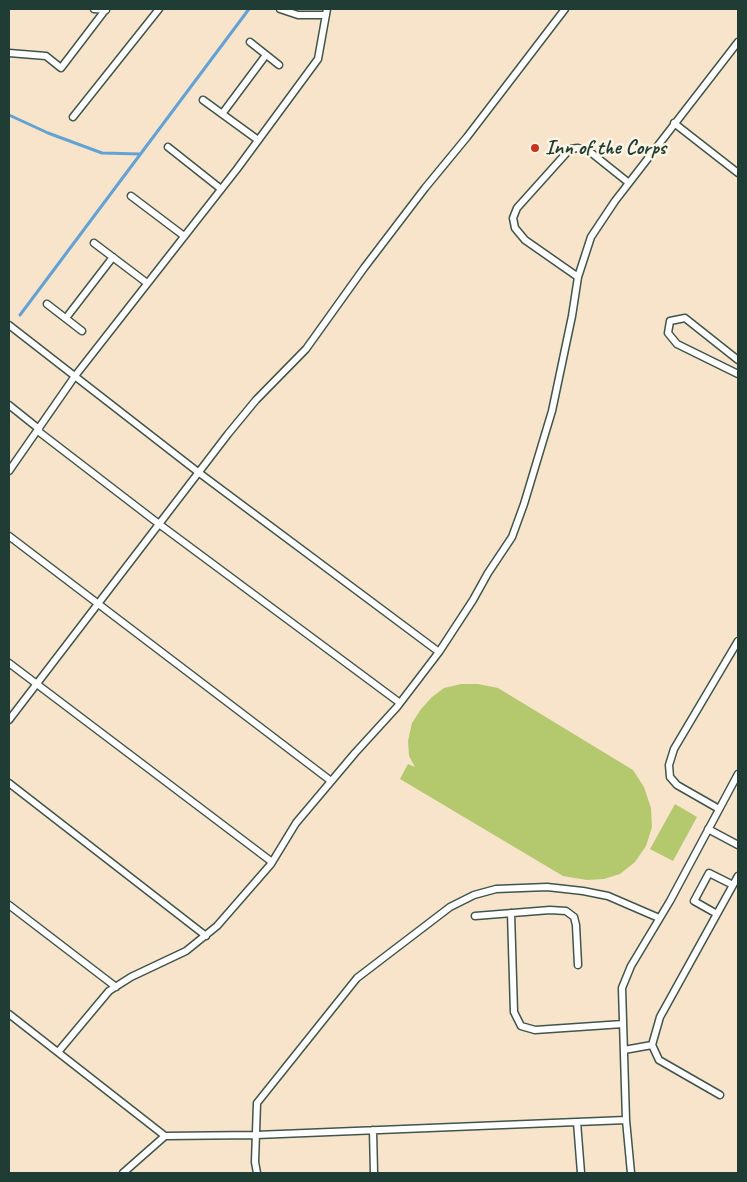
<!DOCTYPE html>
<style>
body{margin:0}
#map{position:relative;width:747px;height:1182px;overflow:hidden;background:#f7e4cb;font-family:Caveat,sans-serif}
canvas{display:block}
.frame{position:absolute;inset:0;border:10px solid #1f3d34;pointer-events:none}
</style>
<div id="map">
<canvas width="747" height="1182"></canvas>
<div class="frame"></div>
</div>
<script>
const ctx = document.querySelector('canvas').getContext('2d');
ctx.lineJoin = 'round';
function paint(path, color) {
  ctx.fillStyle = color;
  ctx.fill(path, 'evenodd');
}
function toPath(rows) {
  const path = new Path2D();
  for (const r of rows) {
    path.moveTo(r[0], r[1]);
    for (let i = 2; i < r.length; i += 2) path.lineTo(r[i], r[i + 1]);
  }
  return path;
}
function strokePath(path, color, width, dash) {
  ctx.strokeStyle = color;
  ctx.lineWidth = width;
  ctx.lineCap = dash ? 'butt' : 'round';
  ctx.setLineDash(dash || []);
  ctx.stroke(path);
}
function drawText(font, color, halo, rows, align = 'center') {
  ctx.font = font + ' Caveat,sans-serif';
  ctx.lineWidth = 5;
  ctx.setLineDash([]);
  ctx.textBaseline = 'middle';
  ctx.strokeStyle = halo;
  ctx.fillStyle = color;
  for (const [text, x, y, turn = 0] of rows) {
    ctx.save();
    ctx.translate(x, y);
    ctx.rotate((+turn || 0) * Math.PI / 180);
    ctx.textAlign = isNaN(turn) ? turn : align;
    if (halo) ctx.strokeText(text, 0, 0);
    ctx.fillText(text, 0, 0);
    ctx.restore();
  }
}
const green = toPath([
 [461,684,478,684,498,688,633,770,644,787,651,808,652,827,646,846,635,862,620,874,604,879,587,880,563,876,400,779,408,764,415,767,409,756,408,741,412,723,421,709,432,697,444,688],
 [675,804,697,817,673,861,650,849]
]);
const stream = toPath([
 [9,115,48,133,102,153,140,154],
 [20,315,249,9]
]);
const lane = toPath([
 [94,9,106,10],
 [280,9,298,15,326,15],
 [250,42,279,65],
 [9,53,46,56,61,68,106,9],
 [203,100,258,140],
 [222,114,266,55],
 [73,117,159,9],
 [674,123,738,173],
 [168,147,221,189],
 [131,196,184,236],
 [94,243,147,283],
 [578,277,525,240,515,228,513,218,517,208,570,149,578,148,589,151,629,183],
 [47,304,82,331],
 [66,318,113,257],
 [9,325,198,472,439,652],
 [738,360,685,318,670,321,668,333,677,344,738,374],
 [9,405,39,429],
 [38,431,159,524,400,703],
 [9,471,75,376,237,169,318,59,327,9],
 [9,536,331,781],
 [9,663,272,862],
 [9,720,228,434,256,400,306,349,364,268,425,188,467,137,565,9],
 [9,783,206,936],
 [719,809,677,785,670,777,669,765,674,749,738,641],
 [708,829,738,845],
 [9,905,116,987],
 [511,913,514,1012,521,1026,535,1030,623,1024],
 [717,914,694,901,709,873,733,885],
 [475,916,550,910,566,911,574,917,576,925,578,965],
 [9,1014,165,1136,256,1135,626,1120],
 [624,1050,652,1045],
 [58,1052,109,991,131,977,186,951,217,926,271,864,296,823,355,753,397,707,439,652,473,600,488,573,512,537,524,504,552,411,572,316,578,277,591,237,615,201,738,42],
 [720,1095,659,1060,652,1045,660,1017,738,876],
 [577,1122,581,1173],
 [373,1130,374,1173],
 [123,1173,165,1136],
 [257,1173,255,1162,257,1103,357,978,450,907,474,895,496,889,547,887,583,891,608,896,659,918],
 [631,1173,626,1120,622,988,631,966,670,901,738,774]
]);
const markers = [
 [535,148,5,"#c8321e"]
];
const poiNames = [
 ["Inn of the Corps",545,148]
];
paint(green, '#b4c96d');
strokePath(stream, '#62a2d5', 3);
strokePath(lane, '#3f564b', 9);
strokePath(lane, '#fff', 6);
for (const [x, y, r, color] of markers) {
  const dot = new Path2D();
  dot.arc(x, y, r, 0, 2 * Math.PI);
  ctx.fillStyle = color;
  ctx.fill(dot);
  strokePath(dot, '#fcf5e5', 2);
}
drawText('bold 21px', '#1f3d34', '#fcf5e5', poiNames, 'left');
</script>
